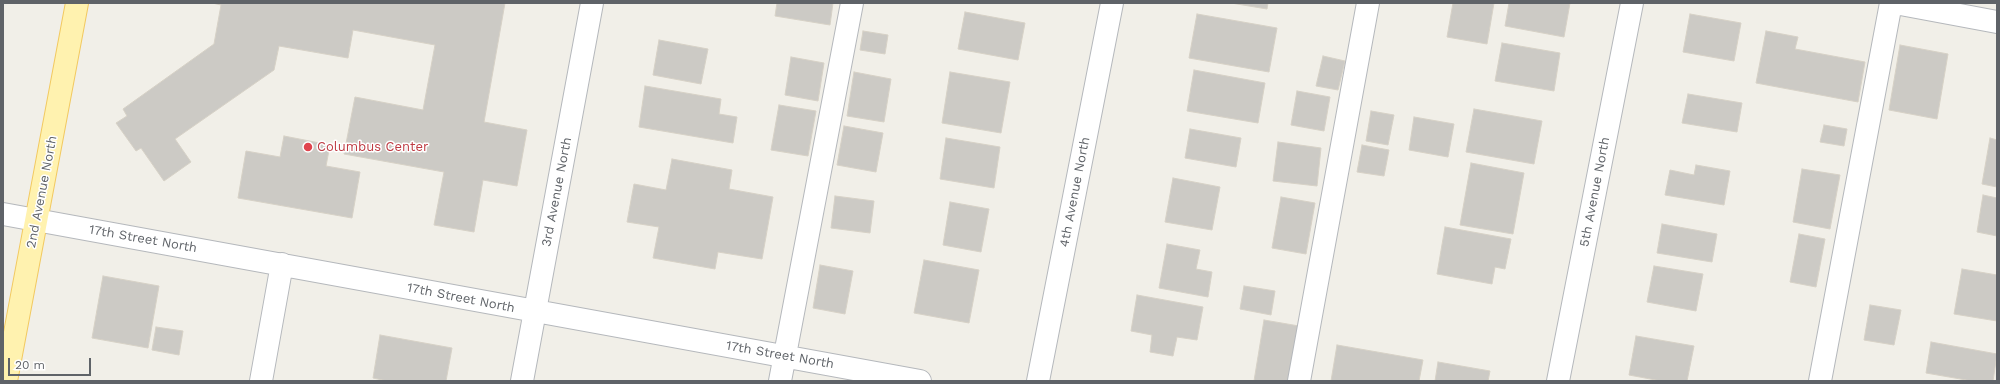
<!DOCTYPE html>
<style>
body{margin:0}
#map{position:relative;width:2000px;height:384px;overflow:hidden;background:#f1efe8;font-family:"Work Sans",sans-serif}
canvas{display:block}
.frame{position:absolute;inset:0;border:4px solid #5f6368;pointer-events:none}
.scale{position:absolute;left:8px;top:358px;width:83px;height:18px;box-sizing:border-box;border:2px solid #5f6368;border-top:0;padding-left:5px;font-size:12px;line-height:14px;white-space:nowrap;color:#5f6368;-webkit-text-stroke:3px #fff;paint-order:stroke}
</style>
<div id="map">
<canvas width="2000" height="384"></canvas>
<div class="frame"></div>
<div class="scale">20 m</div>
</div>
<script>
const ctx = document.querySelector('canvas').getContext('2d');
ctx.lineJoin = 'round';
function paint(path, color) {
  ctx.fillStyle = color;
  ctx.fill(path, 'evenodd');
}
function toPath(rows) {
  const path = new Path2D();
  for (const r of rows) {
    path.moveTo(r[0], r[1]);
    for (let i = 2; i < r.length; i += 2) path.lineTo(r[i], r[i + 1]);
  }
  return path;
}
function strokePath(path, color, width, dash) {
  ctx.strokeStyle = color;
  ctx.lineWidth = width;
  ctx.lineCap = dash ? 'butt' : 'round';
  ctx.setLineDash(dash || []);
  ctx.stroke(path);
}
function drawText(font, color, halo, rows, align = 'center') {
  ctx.font = font + ' "Work Sans",sans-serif';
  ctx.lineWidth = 3;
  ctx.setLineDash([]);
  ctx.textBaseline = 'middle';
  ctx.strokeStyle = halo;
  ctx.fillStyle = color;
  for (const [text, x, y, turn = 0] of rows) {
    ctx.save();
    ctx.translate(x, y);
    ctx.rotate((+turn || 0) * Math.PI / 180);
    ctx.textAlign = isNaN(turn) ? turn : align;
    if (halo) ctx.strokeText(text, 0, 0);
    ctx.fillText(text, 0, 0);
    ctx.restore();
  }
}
const building = toPath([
 [212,3,505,3,484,122,527,130,517,186,483,180,474,232,434,225,444,172,344,154,355,97,423,110,435,45,353,30,348,58,279,46,274,70,175,139,191,162,164,181,141,148,136,151,116,123,127,116,123,109,214,44,221,5,212,3],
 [777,3,833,3,830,25,775,16,777,3],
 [1231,3,1268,3,1267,9,1231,3],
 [1453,3,1494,3,1487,44,1447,37,1453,3],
 [1509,3,1570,3,1564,37,1505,26,1509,3],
 [965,12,1025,23,1018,60,958,49,965,12],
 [1197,14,1277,28,1269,72,1189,58,1197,14],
 [1690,14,1741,23,1734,61,1683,52,1690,14],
 [863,31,888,35,885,54,860,50,863,31],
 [1766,31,1798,37,1795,49,1865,62,1858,102,1756,83,1766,31],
 [659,40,708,49,701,84,653,75,659,40],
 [1502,43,1560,53,1554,91,1495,81,1502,43],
 [1900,45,1948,54,1937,119,1889,110,1900,45],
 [1323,56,1345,61,1338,90,1316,86,1323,56],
 [791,57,824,63,818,101,785,95,791,57],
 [1194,70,1265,83,1258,123,1187,111,1194,70],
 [854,72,891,79,884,122,847,116,854,72],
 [950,72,1010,82,1001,133,942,123,950,72],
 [645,86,721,99,719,114,737,117,733,143,639,127,645,86],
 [1297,91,1330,97,1324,131,1291,125,1297,91],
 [1688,94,1742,103,1737,132,1682,123,1688,94],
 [779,105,816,111,808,156,771,150,779,105],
 [1474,109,1542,121,1534,164,1466,152,1474,109],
 [1371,111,1394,115,1388,145,1366,141,1371,111],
 [1414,117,1454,124,1448,157,1409,150,1414,117],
 [1824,125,1847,129,1844,146,1820,142,1824,125],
 [844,126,883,133,876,172,837,165,844,126],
 [1190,129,1241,138,1236,167,1185,158,1190,129],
 [284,136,330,145,326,166,360,172,352,218,238,198,246,151,280,157,284,136],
 [946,138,1000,147,994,188,940,179,946,138],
 [1990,138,1997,140,1997,187,1982,184,1990,138],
 [1278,142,1321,148,1317,186,1273,181,1278,142],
 [1362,145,1389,150,1384,176,1357,172,1362,145],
 [672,159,732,170,729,189,773,197,762,259,718,252,715,269,653,258,659,227,627,222,634,184,666,190,672,159],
 [1471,163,1524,173,1513,234,1460,225,1471,163],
 [1696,165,1730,171,1724,205,1665,195,1670,170,1694,175,1696,165],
 [1802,169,1840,175,1830,229,1793,222,1802,169],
 [1173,178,1220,187,1212,230,1165,222,1173,178],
 [1983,195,1997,198,1997,236,1977,232,1983,195],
 [835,196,874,201,870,233,831,228,835,196],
 [1281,197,1315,203,1306,254,1272,248,1281,197],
 [950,202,989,209,981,252,943,245,950,202],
 [1662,224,1717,234,1712,262,1657,253,1662,224],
 [1445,227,1511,239,1505,269,1495,267,1492,284,1437,274,1445,227],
 [1799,234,1825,239,1816,287,1790,282,1799,234],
 [1167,244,1200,250,1196,269,1212,272,1208,297,1159,288,1167,244],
 [924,260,979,270,969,323,914,313,924,260],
 [820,265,853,271,845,314,813,308,820,265],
 [1654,266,1703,274,1696,311,1647,302,1654,266],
 [1962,269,1997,275,1997,321,1954,314,1962,269],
 [103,276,159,286,148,348,92,338,103,276],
 [1244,286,1275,291,1271,315,1240,309,1244,286],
 [1137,295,1203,307,1197,340,1177,337,1173,356,1150,352,1152,335,1131,331,1137,295],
 [1870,305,1901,310,1894,345,1864,340,1870,305],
 [1264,320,1299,326,1289,381,1254,381,1264,320],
 [156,327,183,331,179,355,152,350,156,327],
 [380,335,452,348,446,381,387,381,373,378,380,335],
 [1636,336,1694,346,1687,381,1661,381,1629,375,1636,336],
 [1931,342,1997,354,1993,381,1972,381,1926,373,1931,342],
 [1337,345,1423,360,1419,381,1331,381,1337,345],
 [1438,362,1490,371,1488,381,1435,381,1438,362]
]);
const minor = toPath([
 [1895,3,1997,22],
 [3,214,920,381],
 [261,381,282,264],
 [522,381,592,3],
 [780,381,852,3],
 [1038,381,1112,3],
 [1299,381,1368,3],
 [1558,381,1632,3],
 [1820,381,1891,3]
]);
const major = toPath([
 [6,381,77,3]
]);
const markers = [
 [308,147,5,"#e0444e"]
];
const healthNames = [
 ["Columbus Center",317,147]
];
const streetNames = [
 ["2nd Avenue North",42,192,-79],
 ["3rd Avenue North",557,192,-79],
 ["4th Avenue North",1075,192,-79],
 ["5th Avenue North",1595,192,-79],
 ["17th Street North",143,239,10],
 ["17th Street North",461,298,11],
 ["17th Street North",780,355,10]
];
paint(building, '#cccac5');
strokePath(building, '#d6d1c6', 1);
strokePath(minor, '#b5b8bc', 24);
strokePath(major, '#f2c960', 24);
strokePath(minor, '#fff', 22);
strokePath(major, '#fff2af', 22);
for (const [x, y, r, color] of markers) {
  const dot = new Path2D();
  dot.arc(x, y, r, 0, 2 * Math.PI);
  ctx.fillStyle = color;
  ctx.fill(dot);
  strokePath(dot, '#fff', 1.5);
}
drawText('13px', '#be3a42', '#fff', healthNames, 'left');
drawText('13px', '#5f6368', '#fff', streetNames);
</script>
